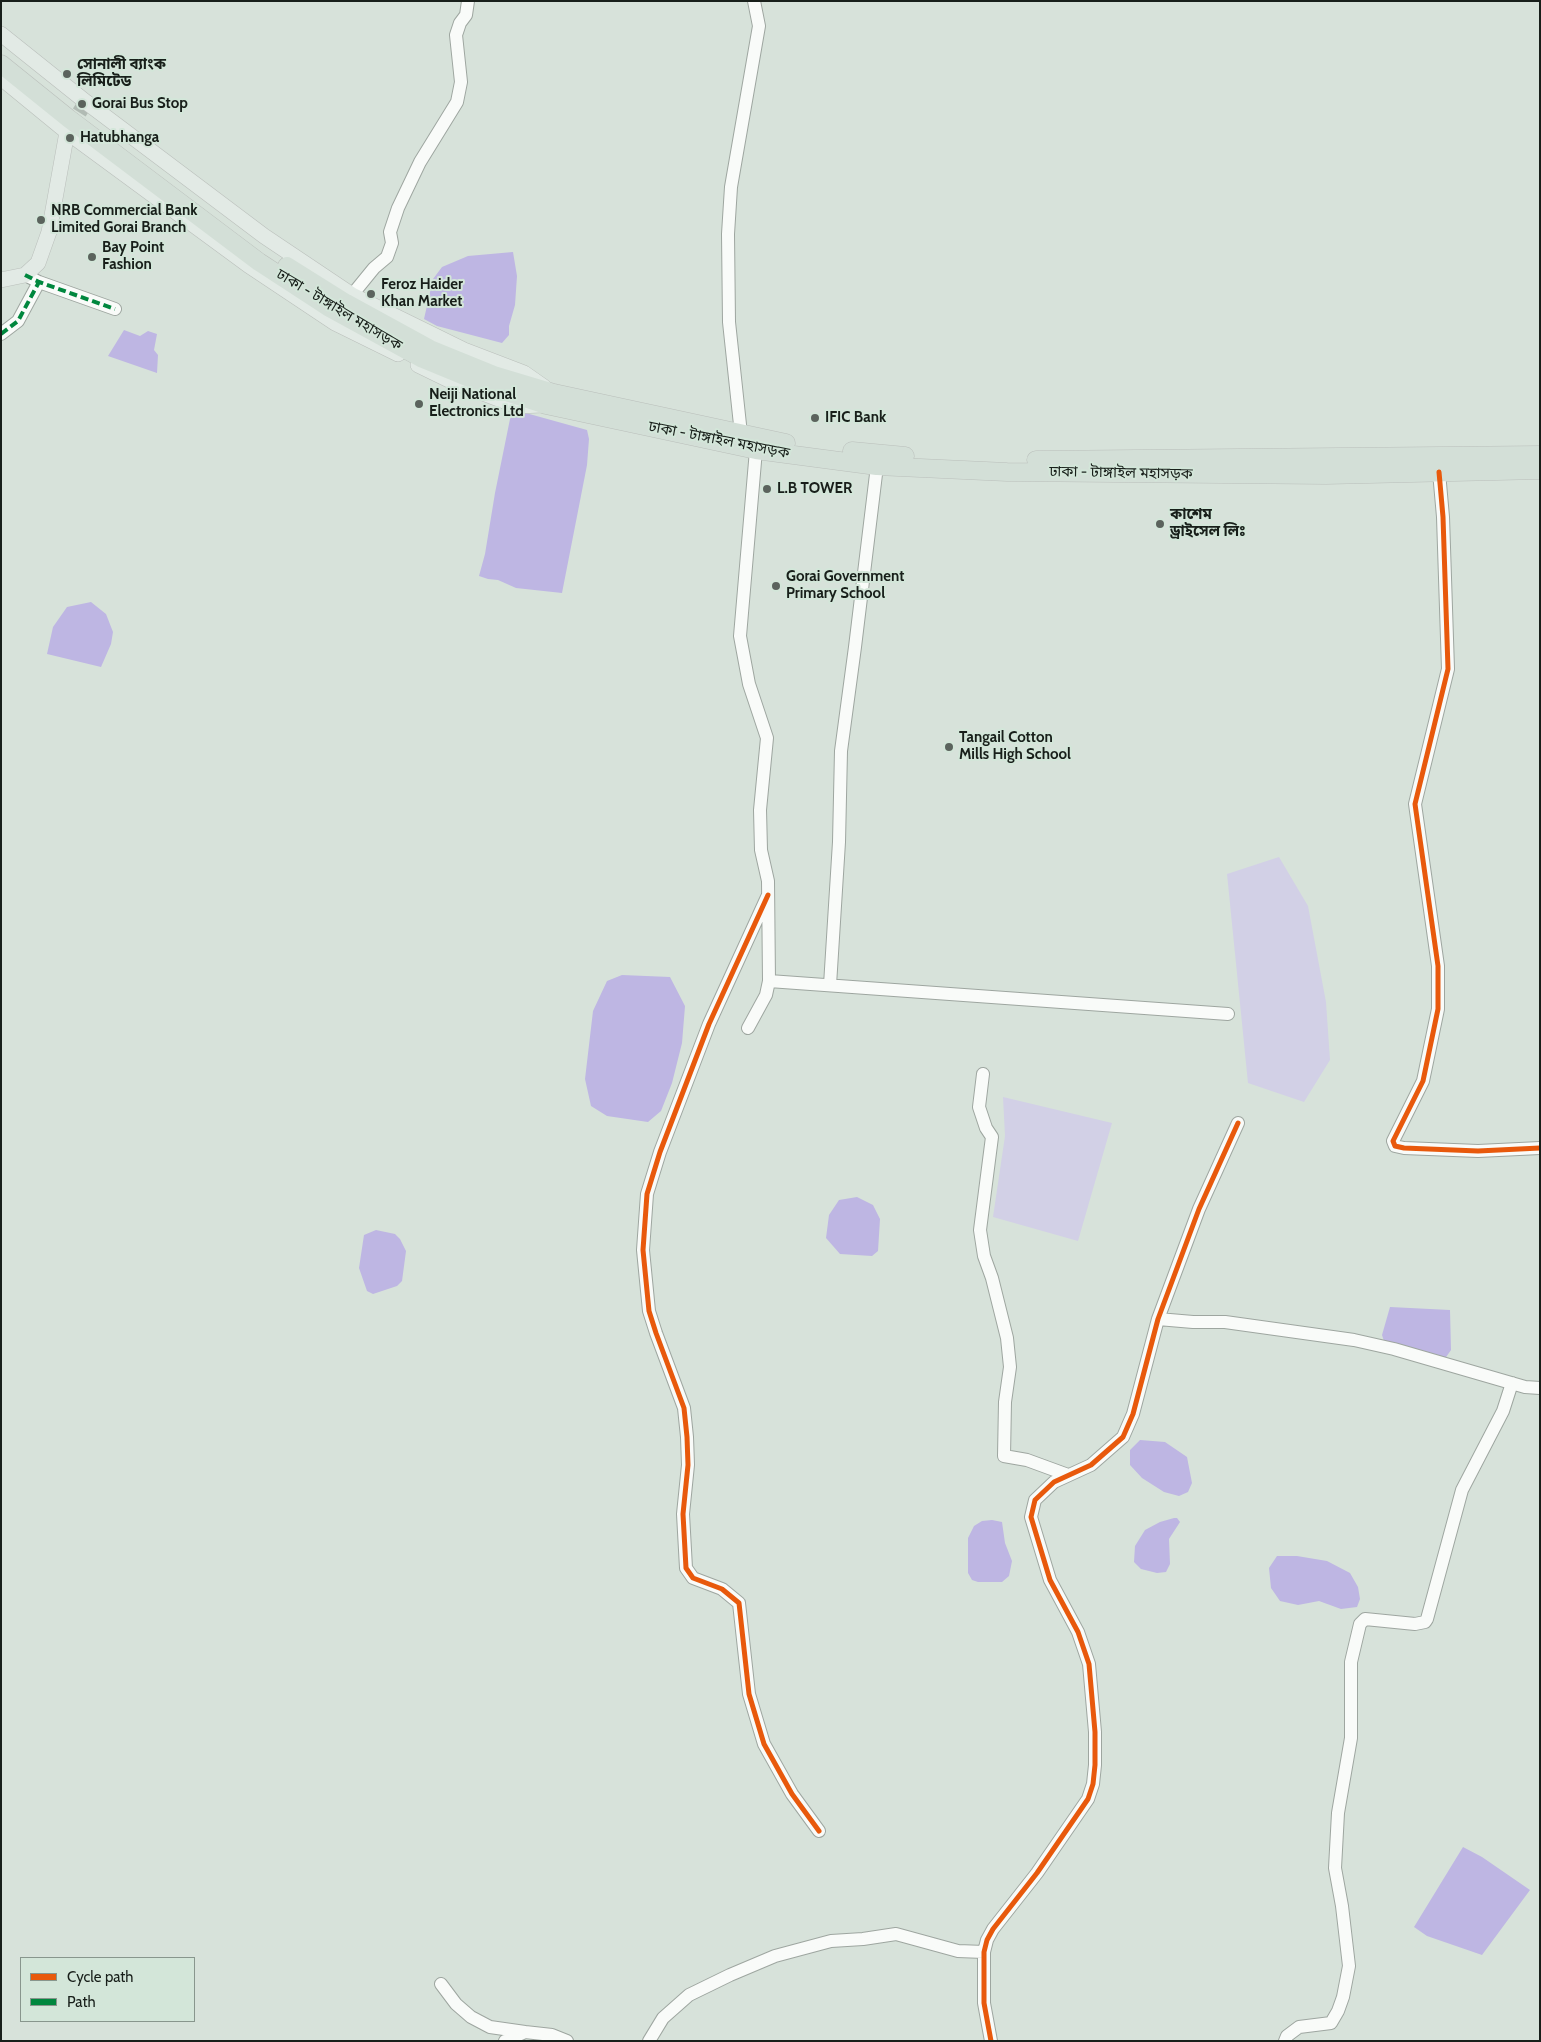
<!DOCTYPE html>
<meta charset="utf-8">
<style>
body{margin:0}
#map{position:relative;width:1541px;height:2042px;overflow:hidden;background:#d7e2da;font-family:Cabin,sans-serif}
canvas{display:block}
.frame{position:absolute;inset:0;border:2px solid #181f1a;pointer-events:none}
.legend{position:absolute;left:20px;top:1957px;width:175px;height:65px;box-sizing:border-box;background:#d3e6d9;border:1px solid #88968d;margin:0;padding:6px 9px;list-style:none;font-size:15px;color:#181f1a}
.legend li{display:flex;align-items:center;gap:10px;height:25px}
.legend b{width:25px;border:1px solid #88968d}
</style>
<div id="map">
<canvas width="1541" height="2042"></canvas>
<div class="frame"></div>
<ul class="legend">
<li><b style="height:6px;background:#e8590c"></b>Cycle path</li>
<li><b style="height:6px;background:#00873e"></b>Path</li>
</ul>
</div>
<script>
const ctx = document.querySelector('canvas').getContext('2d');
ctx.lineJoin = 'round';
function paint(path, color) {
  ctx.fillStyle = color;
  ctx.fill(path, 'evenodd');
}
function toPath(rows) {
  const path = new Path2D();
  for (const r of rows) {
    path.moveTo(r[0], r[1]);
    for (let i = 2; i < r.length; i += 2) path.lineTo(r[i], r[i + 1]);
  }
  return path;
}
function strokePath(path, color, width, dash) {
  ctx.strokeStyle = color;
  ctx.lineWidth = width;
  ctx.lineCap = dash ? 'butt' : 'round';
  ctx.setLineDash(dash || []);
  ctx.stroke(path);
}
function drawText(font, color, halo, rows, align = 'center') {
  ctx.font = font + ' Cabin,"Noto Sans Bengali",sans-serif';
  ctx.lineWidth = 4;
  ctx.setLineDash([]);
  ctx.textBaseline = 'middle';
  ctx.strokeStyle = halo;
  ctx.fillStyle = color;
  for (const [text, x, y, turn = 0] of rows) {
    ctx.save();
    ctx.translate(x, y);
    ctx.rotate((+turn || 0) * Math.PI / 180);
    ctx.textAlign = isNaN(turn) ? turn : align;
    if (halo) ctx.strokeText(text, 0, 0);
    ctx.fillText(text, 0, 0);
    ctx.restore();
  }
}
const green = toPath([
 [1279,857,1308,906,1326,1002,1330,1060,1304,1102,1248,1083,1227,874],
 [1003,1097,1112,1123,1078,1241,993,1217,1005,1136]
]);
const water = toPath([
 [513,252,517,276,515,305,509,326,509,335,502,343,437,326,424,319,433,279,442,267,468,256],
 [124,330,140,336,148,331,157,334,154,350,158,355,157,373,108,356],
 [515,410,587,430,589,439,587,465,562,593,516,588,498,580,488,579,479,576,485,554,495,493,510,419],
 [91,602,106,614,113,632,111,644,101,667,47,654,53,627,67,607],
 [622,975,670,977,685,1006,682,1043,672,1083,661,1111,648,1122,607,1116,591,1106,585,1079,593,1011,607,981],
 [857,1197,873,1205,880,1219,878,1251,872,1256,840,1254,826,1238,829,1215,839,1200],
 [376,1230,395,1234,400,1239,406,1251,402,1281,397,1286,373,1294,367,1291,359,1268,364,1235],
 [1390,1307,1450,1310,1451,1350,1444,1360,1385,1344,1382,1335],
 [1140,1440,1165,1442,1187,1457,1192,1483,1188,1492,1179,1496,1164,1492,1142,1478,1130,1465,1130,1450],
 [1174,1518,1177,1518,1180,1522,1169,1539,1170,1564,1166,1572,1157,1573,1141,1569,1134,1562,1135,1546,1145,1530,1160,1522],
 [992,1520,1002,1522,1005,1543,1012,1561,1009,1576,1002,1582,978,1582,972,1580,968,1573,968,1538,974,1526,982,1521],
 [1277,1556,1297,1556,1327,1561,1350,1573,1358,1587,1360,1599,1357,1607,1341,1609,1319,1601,1298,1605,1280,1601,1271,1588,1269,1568],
 [1463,1847,1482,1857,1530,1890,1482,1955,1427,1936,1414,1927]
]);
const majorTunnel = toPath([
 [67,132,86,102]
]);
const minor = toPath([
 [25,275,39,282,115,309],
 [352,295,374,268,387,257,392,243,390,232,398,208,420,162,457,102,461,82,456,35,460,23,466,15,468,1],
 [1,334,18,321,39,282],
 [741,434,729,322,728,234,731,187,759,26,754,1],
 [1439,472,1443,517,1448,669,1415,804,1438,966,1438,1009,1423,1081,1393,1141,1395,1146,1404,1148,1478,1151,1540,1148],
 [768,895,709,1024,660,1152,647,1194,643,1250,649,1311,656,1333,684,1408,687,1437,688,1465,683,1514,686,1568,693,1578,722,1589,739,1603,749,1694,764,1744,792,1794,819,1831],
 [769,981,1228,1014],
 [830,985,839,842,841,751,855,647,877,466],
 [748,1028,766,995,769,981,768,881,761,850,760,810,767,738,749,684,740,636,756,450],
 [983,1074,979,1107,986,1128,992,1137,980,1230,984,1256,992,1278,1007,1338,1010,1367,1005,1402,1004,1456,1027,1460,1068,1475],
 [1158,1319,1193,1322,1225,1322,1354,1340,1394,1349,1525,1387,1540,1388],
 [441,1984,456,2004,471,2017,490,2027,525,2032],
 [505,2041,525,2032,552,2035,567,2041],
 [649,2041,663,2018,689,1995,730,1975,775,1956,831,1941,863,1939,896,1934,958,1951,984,1952],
 [991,2041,984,2003,984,1952,987,1940,993,1929,1037,1873,1088,1799,1093,1784,1095,1765,1095,1732,1089,1664,1078,1632,1050,1580,1031,1517,1035,1500,1054,1482,1091,1465,1123,1437,1133,1414,1158,1319,1199,1209,1238,1123],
 [1285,2041,1287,2036,1299,2027,1331,2023,1338,2011,1343,1997,1349,1966,1342,1906,1335,1868,1338,1813,1351,1738,1351,1662,1360,1624,1365,1619,1415,1624,1425,1622,1427,1619,1462,1490,1503,1411,1512,1383]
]);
const major = toPath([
 [1,34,86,102,264,236,352,295,464,350,524,373,544,387],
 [1,78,67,132,248,265,335,323,398,354],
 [1,280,25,275,38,263,49,232,67,132],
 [418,365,451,381,517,406,542,405]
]);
const highway = toPath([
 [1,64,68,118,259,262,328,307,423,359,491,387,546,405,756,450,877,466,1007,472,1326,475,1540,470],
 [287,266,346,303,430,349,494,375,554,393,786,443],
 [852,451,905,456],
 [1036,460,1540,455]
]);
const quiet = toPath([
 [25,275,39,282,115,309],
 [1,334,18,321,39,282]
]);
const cycleway = toPath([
 [1439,472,1443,517,1448,669,1415,804,1438,966,1438,1009,1423,1081,1393,1141,1395,1146,1404,1148,1478,1151,1540,1148],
 [768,895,709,1024,660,1152,647,1194,643,1250,649,1311,656,1333,684,1408,687,1437,688,1465,683,1514,686,1568,693,1578,722,1589,739,1603,749,1694,764,1744,792,1794,819,1831],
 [991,2041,984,2003,984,1952,987,1940,993,1929,1037,1873,1088,1799,1093,1784,1095,1765,1095,1732,1089,1664,1078,1632,1050,1580,1031,1517,1035,1500,1054,1482,1091,1465,1123,1437,1133,1414,1158,1319,1199,1209,1238,1123]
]);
const markers = [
 [67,74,5,"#5b635d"],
 [82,104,5,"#5b635d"],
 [70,138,5,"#5b635d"],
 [41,220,5,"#5b635d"],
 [92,257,5,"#5b635d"],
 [371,294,5,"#5b635d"],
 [419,404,5,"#5b635d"],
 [815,418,5,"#5b635d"],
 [767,489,5,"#5b635d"],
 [1160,524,5,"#5b635d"],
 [776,586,5,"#5b635d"],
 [949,747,5,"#5b635d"]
];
const poiNames = [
 ["সোনালী ব্যাংক",77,65],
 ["লিমিটেড",77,82],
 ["Gorai Bus Stop",92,104],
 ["Hatubhanga",80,138],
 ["NRB Commercial Bank",51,211],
 ["Limited Gorai Branch",51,228],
 ["Bay Point",102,248],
 ["Fashion",102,265],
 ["Feroz Haider",381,285],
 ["Khan Market",381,302],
 ["Neiji National",429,395],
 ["Electronics Ltd",429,412],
 ["IFIC Bank",825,418],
 ["L.B TOWER",777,489],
 ["কাশেম",1170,515],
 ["ড্রাইসেল লিঃ",1170,532],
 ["Gorai Government",786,577],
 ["Primary School",786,594],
 ["Tangail Cotton",959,738],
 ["Mills High School",959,755]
];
const streetNames = [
 ["ঢাকা - টাঙ্গাইল মহাসড়ক",339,310,31],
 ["ঢাকা - টাঙ্গাইল মহাসড়ক",719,440,11],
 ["ঢাকা - টাঙ্গাইল মহাসড়ক",1121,473,1]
];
paint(green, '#d2d0e6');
paint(water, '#beb6e3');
strokePath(majorTunnel, '#b1bbb4', 15, [15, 8]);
strokePath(minor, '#9ea6a0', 14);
strokePath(major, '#babfbb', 16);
strokePath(highway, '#babfbb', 19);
strokePath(minor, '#f9fbf9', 12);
strokePath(major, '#e2eae5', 15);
strokePath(highway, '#d3dfd7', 18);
strokePath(quiet, '#00873e', 4, [8, 4]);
strokePath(cycleway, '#e8590c', 5);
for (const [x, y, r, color] of markers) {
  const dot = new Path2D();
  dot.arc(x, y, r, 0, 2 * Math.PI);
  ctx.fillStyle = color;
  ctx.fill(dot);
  strokePath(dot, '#d3e6d9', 2);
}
drawText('bold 15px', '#181f1a', '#d3e6d9', poiNames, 'left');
drawText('15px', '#181f1a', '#d3e6d9', streetNames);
</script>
